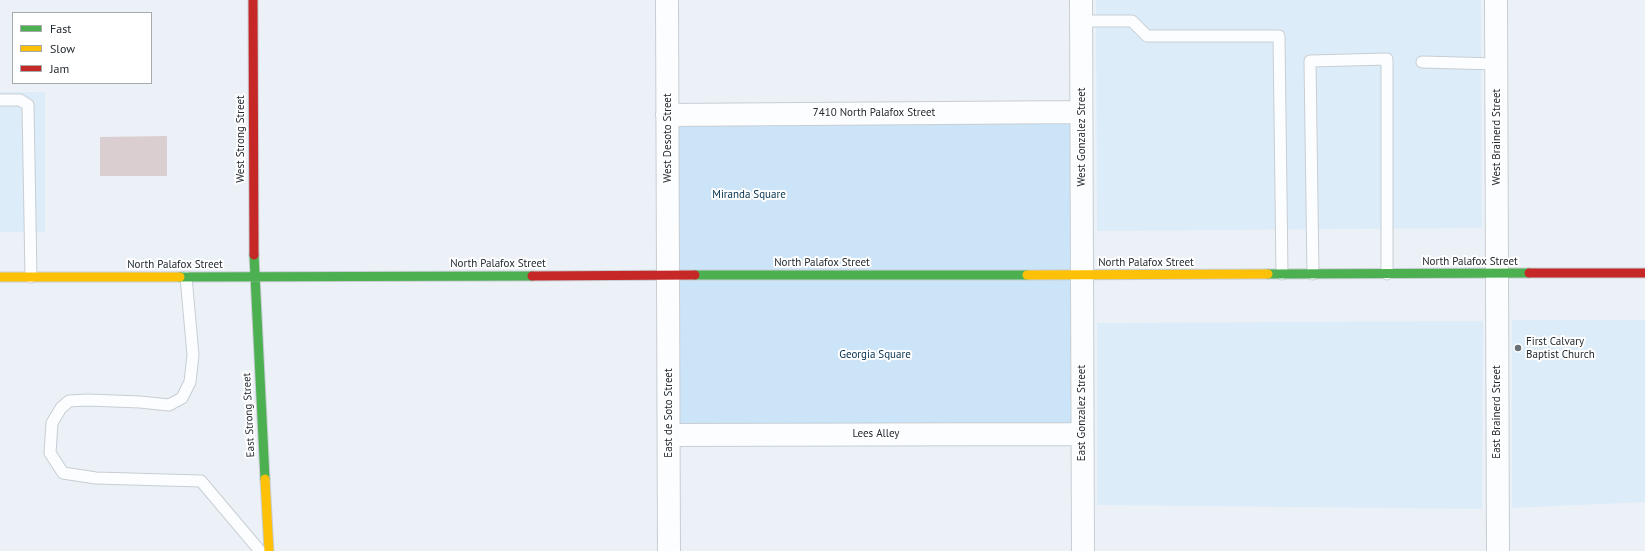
<!DOCTYPE html>
<style>
body{margin:0}
#map{position:relative;width:1645px;height:551px;overflow:hidden;background:#ebf1f7;font-family:"PT Sans",sans-serif}
canvas{display:block}
.legend{position:absolute;left:12px;top:12px;width:140px;height:72px;box-sizing:border-box;background:#fff;border:1px solid #a7aaad;margin:0;padding:5px 7px;list-style:none;font-size:12px;color:#222a31}
.legend li{display:flex;align-items:center;gap:8px;height:20px}
.legend b{width:20px;border:1px solid #a7aaad}
</style>
<div id="map">
<canvas width="1645" height="551"></canvas>
<ul class="legend">
<li><b style="height:5px;background:#4caf50"></b>Fast</li>
<li><b style="height:5px;background:#ffc107"></b>Slow</li>
<li><b style="height:5px;background:#c62828"></b>Jam</li>
</ul>
</div>
<script>
const ctx = document.querySelector('canvas').getContext('2d');
ctx.lineJoin = 'round';
function paint(path, color) {
  ctx.fillStyle = color;
  ctx.fill(path, 'evenodd');
}
function toPath(rows) {
  const path = new Path2D();
  for (const r of rows) {
    path.moveTo(r[0], r[1]);
    for (let i = 2; i < r.length; i += 2) path.lineTo(r[i], r[i + 1]);
  }
  return path;
}
function strokePath(path, color, width, dash) {
  ctx.strokeStyle = color;
  ctx.lineWidth = width;
  ctx.lineCap = dash ? 'butt' : 'round';
  ctx.setLineDash(dash || []);
  ctx.stroke(path);
}
function drawText(font, color, halo, rows, align = 'center') {
  ctx.font = font + ' "PT Sans",sans-serif';
  ctx.lineWidth = 4;
  ctx.setLineDash([]);
  ctx.textBaseline = 'middle';
  ctx.strokeStyle = halo;
  ctx.fillStyle = color;
  for (const [text, x, y, turn = 0] of rows) {
    ctx.save();
    ctx.translate(x, y);
    ctx.rotate((+turn || 0) * Math.PI / 180);
    ctx.textAlign = isNaN(turn) ? turn : align;
    if (halo) ctx.strokeText(text, 0, 0);
    ctx.fillText(text, 0, 0);
    ctx.restore();
  }
}
const built = toPath([
 [1096,0,1481,0,1482,228,1097,231],
 [0,92,45,92,45,232,0,232],
 [1512,320,1645,320,1645,502,1512,508],
 [1483,321,1482,509,1097,505,1097,323]
]);
const green = toPath([
 [1081,112,1082,434,669,435,667,115]
]);
const building = toPath([
 [167,136,167,176,100,176,100,137]
]);
const lane = toPath([
 [1081,21,1132,21,1147,36,1279,36,1282,274],
 [1422,62,1496,64],
 [0,100,20,100,28,105,31,277],
 [1313,274,1310,61,1387,59,1387,274],
 [186,277,193,355,190,382,182,398,169,405,140,402,88,400,69,401,61,408,52,423,50,453,63,473,96,478,201,481,260,551]
]);
const street = toPath([
 [667,0,669,551],
 [1081,0,1083,551],
 [1496,0,1498,551],
 [667,115,1081,112],
 [669,435,1082,434]
]);
const fast = toPath([
 [254,255,265,479],
 [1268,274,1529,273],
 [695,275,1027,275],
 [180,277,532,276]
]);
const slow = toPath([
 [1027,275,1268,274],
 [0,277,180,277],
 [265,479,269,551]
]);
const jam = toPath([
 [253,0,254,255],
 [1529,273,1645,273],
 [532,276,695,275]
]);
const markers = [
 [1518,348,4,"#687076"]
];
const streetNames = [
 ["7410 North Palafox Street",874,113],
 ["West Gonzalez Street",1082,137,-90],
 ["West Brainerd Street",1497,137,-90],
 ["West Desoto Street",668,138,-90],
 ["West Strong Street",241,139,-90],
 ["North Palafox Street",1470,262],
 ["North Palafox Street",822,263],
 ["North Palafox Street",1146,263],
 ["North Palafox Street",498,264],
 ["North Palafox Street",175,265],
 ["East Brainerd Street",1497,412,-90],
 ["East de Soto Street",669,413,-90],
 ["East Gonzalez Street",1082,413,-90],
 ["East Strong Street",249,415,-93],
 ["Lees Alley",876,434]
];
const parkNames = [
 ["Miranda Square",749,195],
 ["Georgia Square",875,355]
];
const poiNames = [
 ["First Calvary",1526,342],
 ["Baptist Church",1526,355]
];
paint(built, '#ddecf9');
paint(green, '#cbe4f8');
paint(building, '#daced1');
strokePath(lane, '#c7ced4', 13);
strokePath(street, '#c7ced4', 24);
strokePath(fast, '#c7ced4', 11);
strokePath(slow, '#c7ced4', 11);
strokePath(jam, '#c7ced4', 11);
strokePath(lane, '#fcfdfe', 11);
strokePath(street, '#fcfdfe', 22);
strokePath(fast, '#4caf50', 9);
strokePath(slow, '#ffc107', 9);
strokePath(jam, '#c62828', 9);
for (const [x, y, r, color] of markers) {
  const dot = new Path2D();
  dot.arc(x, y, r, 0, 2 * Math.PI);
  ctx.fillStyle = color;
  ctx.fill(dot);
  strokePath(dot, '#fff', 1.5);
}
drawText('11px', '#222a31', '#fff', streetNames);
drawText('11px', '#002f4e', '#fff', parkNames);
drawText('11px', '#222a31', '#fff', poiNames, 'left');
</script>
